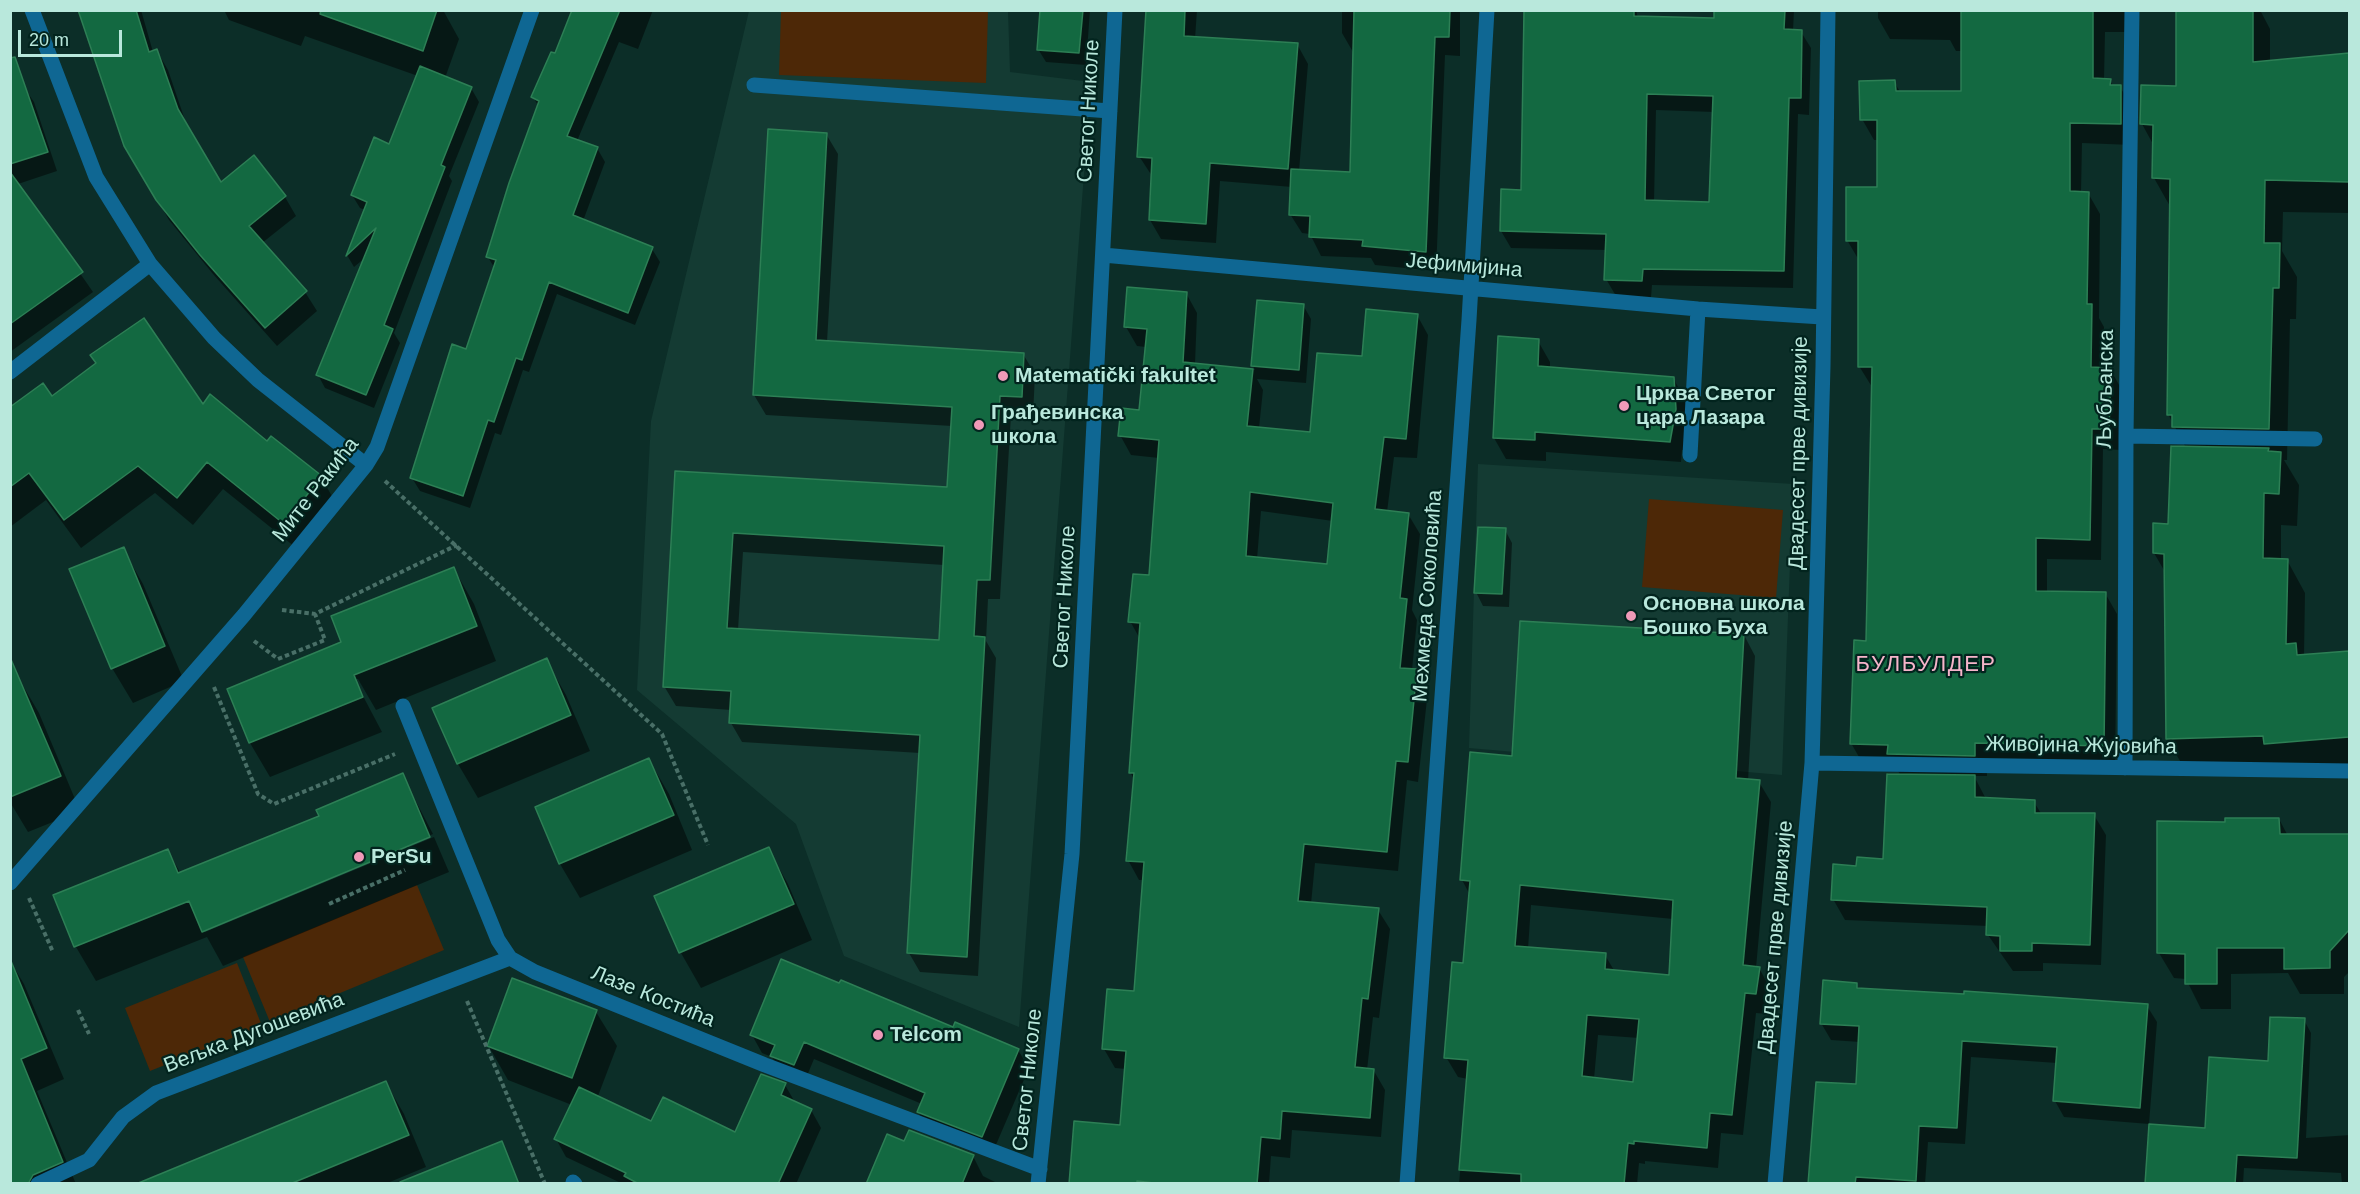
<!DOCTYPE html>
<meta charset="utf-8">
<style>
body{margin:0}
#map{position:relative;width:2360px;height:1194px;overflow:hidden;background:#0c2e28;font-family:Helvetica,sans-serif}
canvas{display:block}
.frame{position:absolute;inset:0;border:12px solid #b9e8dc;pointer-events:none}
.scale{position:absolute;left:18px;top:30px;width:104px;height:27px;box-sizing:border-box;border:3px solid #b9e8dc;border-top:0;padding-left:8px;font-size:18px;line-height:21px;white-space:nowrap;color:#b9e8dc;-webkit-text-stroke:4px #02241e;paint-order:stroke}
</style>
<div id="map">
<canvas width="2360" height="1194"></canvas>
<div class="frame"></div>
<div class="scale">20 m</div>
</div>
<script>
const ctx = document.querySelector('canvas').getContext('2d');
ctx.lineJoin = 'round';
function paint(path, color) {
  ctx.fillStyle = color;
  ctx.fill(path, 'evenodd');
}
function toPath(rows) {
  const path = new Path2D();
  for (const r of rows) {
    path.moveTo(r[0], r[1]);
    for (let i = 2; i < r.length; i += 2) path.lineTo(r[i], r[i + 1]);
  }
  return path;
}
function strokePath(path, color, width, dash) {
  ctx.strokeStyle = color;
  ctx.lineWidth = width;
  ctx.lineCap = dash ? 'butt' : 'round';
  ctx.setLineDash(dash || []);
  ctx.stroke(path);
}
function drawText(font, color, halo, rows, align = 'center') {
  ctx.font = font + ' Helvetica,sans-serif';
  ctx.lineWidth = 4.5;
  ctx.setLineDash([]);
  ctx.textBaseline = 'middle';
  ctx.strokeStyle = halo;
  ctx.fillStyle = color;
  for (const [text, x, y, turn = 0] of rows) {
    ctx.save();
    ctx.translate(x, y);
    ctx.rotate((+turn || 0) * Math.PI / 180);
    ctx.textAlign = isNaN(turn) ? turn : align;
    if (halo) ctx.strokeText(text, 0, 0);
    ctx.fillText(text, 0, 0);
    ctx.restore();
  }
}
const built = toPath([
 [749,11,1008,11,1010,72,1091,82,1019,1027,844,956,796,824,637,690,651,421],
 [1478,464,1793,484,1782,775,1469,748]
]);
const green = toPath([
 [781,11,988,11,986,83,779,75],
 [1649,499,1783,510,1776,598,1642,587],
 [417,885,444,950,270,1022,243,957],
 [237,963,262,1026,150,1071,125,1008]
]);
const shadow = toPath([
 [80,10,141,10,153,52,157,51,168,70,188,129,220,184,254,157,285,197,296,216,262,243,305,292,317,311,277,346,213,274,169,220,138,166,90,46],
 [224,10,443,10,459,39,445,78,471,88,479,102,449,176,452,181,394,333,400,343,374,408,325,388,318,375,366,257,354,267,347,255,365,210,360,208,352,195,390,146,418,76,305,36,301,46,229,20],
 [573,10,653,10,638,49,619,42,577,141,597,148,605,162,583,221,652,249,660,262,635,325,557,294,529,372,523,370,501,435,495,433,470,508,420,491,412,478,467,351,495,269,488,257,539,107,533,97,556,55],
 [1041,10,1090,10,1086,65,1046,62,1038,49],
 [1147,10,1197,10,1195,39,1297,44,1308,64,1299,171,1351,174,1353,52,1342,33,1342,10,1460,10,1460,56,1445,55,1436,271,1375,265,1371,258,1321,256,1310,234,1302,233,1290,214,1292,187,1220,181,1216,243,1161,239,1150,220,1152,176,1139,156],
 [1526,10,1636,10,1638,18,1715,20,1716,10,1794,10,1793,31,1801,32,1811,48,1809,115,1798,114,1793,288,1652,285,1651,297,1616,296,1606,279,1607,250,1511,248,1501,231,1523,191],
 [1656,110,1714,112,1711,204,1654,202],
 [1878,10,2128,10,2127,32,2105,32,2104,80,2110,80,2113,87,2120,87,2133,108,2132,145,2082,143,2081,193,2088,193,2100,214,2099,318,2104,327,2103,369,2110,369,2122,390,2121,450,2103,449,2101,560,2047,559,2047,592,2105,593,2117,614,2115,767,1987,764,1987,776,1974,776,1986,799,2034,802,2042,815,2094,815,2106,835,2101,965,2043,963,2043,971,2013,971,1988,935,1988,926,1845,920,1833,899,1858,867,1885,861,1901,776,1895,766,1863,764,1851,743,1867,642,1872,387,1859,366,1860,262,1847,240,1878,188,1878,140,1874,140,1862,119,1894,82,1901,93,1963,93,1963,51,1956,51,1950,40,1890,39,1878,18],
 [2178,10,2260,10,2270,29,2270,62,2350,55,2350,213,2283,212,2282,251,2297,277,2296,319,2290,319,2287,460,2284,460,2299,485,2297,526,2281,525,2281,560,2287,560,2305,593,2304,656,2350,653,2350,772,2186,771,2167,739,2165,572,2154,553,2170,525,2186,448,2168,414,2171,208,2154,178,2154,146,2142,124,2177,87],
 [10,67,34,102,57,171,18,184,93,292,10,352],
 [826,134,838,154,827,342,1023,354,1035,374,1033,416,1011,415,1000,599,988,599,986,641,996,658,978,976,920,972,909,953,920,753,742,742,731,723,731,710,676,706,664,686,677,472,949,489,952,426,766,415,754,395],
 [743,552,944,565,940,642,738,630],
 [1186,293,1197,313,1195,364,1255,370,1253,366,1303,305,1311,319,1306,383,1257,379,1263,390,1259,428,1311,433,1363,358,1417,315,1428,335,1417,458,1394,457,1387,512,1408,514,1420,534,1412,610,1417,620,1412,670,1416,671,1428,690,1418,782,1407,780,1398,871,1315,863,1311,904,1378,910,1390,929,1379,1018,1373,1017,1367,1070,1374,1071,1385,1090,1381,1137,1292,1130,1290,1158,1271,1156,1269,1184,1070,1184,1121,1127,1126,1069,1115,1068,1104,1049,1135,993,1144,880,1139,880,1128,860,1135,781,1130,772,1140,639,1130,621,1150,577,1159,458,1131,455,1120,435,1140,411,1146,347,1137,346,1126,327],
 [1261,511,1333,521,1329,566,1257,559],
 [1538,341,1550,362,1550,368,1673,378,1685,399,1688,412,1685,450,1682,450,1681,462,1546,452,1546,461,1506,459,1494,438],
 [52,398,203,407,267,443,321,477,337,505,300,551,223,489,193,525,155,493,81,548,46,500,10,527,10,409],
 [1505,530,1512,543,1509,607,1483,606,1476,592],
 [123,549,143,584,184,681,133,703,112,668],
 [454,569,474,604,496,661,376,710,358,679,354,679,382,732,270,777,250,743,343,643],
 [1744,635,1755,656,1748,781,1759,782,1771,802,1756,968,1759,968,1770,988,1767,1014,1756,1013,1743,1135,1721,1133,1718,1168,1645,1161,1645,1164,1639,1163,1637,1184,1459,1184,1468,1079,1458,1077,1446,1057,1465,964,1470,895,1462,880,1513,757],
 [1531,905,1673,919,1670,977,1615,972,1605,955,1528,949],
 [1598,1035,1639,1038,1634,1083,1594,1079],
 [546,660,566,695,590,751,478,798,458,764,434,708],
 [19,679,39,713,80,811,28,832,10,802,10,682],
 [649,760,669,794,692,850,580,898,560,864,537,808],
 [402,775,433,834,205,929,205,932,434,837,449,872,223,966,207,937,96,981,76,947,55,896,168,851,181,874,320,816],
 [2279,819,2288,836,2350,835,2350,971,2344,977,2344,994,2300,994,2288,973,2231,974,2231,1009,2201,1009,2186,979,2174,978,2159,953,2227,824],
 [768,849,788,884,812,940,701,988,681,953,656,897],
 [10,961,24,984,64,1079,37,1091,76,1184,10,1184],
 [513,980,596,1012,617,1046,598,1096,652,1123,736,1134,785,1085,796,1104,811,1110,821,1128,796,1184,623,1184,566,1157,556,1139,572,1105,508,1080,488,1045],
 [1856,985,1859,989,2147,1006,2157,1022,2149,1124,2064,1117,2055,1101,2057,1063,1971,1057,1965,1144,1928,1142,1925,1184,1810,1184,1857,1086,1860,1042,1831,1040,1821,1023],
 [2304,1020,2311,1033,2306,1138,2350,1135,2350,1184,2342,1184,2341,1173,2244,1168,2243,1184,2147,1184,2206,1129,2269,1063],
 [752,1035,1018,1050,1029,1068,992,1154,929,1130,918,1112,922,1104,814,1059,804,1083,782,1074,772,1057,762,1053],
 [386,1083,404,1114,426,1167,385,1184,137,1184],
 [905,1143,973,1156,983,1176,999,1184,868,1184]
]);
const building = toPath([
 [78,10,136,10,149,52,157,49,178,109,221,182,254,155,286,196,249,226,307,291,265,328,200,255,156,200,124,146,78,10],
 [321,10,437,10,423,51,320,14,321,10],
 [572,10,620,10,567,136,598,147,573,215,653,247,628,313,549,282,522,360,516,358,494,422,488,420,463,496,410,478,452,344,466,349,496,260,486,257,509,183,539,101,531,97,551,52,555,53,572,10],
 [1040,10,1083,10,1079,53,1037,50,1040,10],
 [1146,10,1185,10,1184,36,1298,43,1288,169,1210,163,1206,224,1149,220,1152,158,1137,157,1146,10],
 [1354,10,1450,10,1449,37,1435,37,1426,252,1362,246,1363,240,1309,237,1310,216,1289,215,1291,169,1350,172,1354,10],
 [1524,10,1634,10,1634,16,1714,18,1714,10,1785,10,1784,29,1802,30,1801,98,1789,98,1784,271,1643,269,1642,281,1604,280,1606,234,1500,231,1501,189,1521,190,1524,10],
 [1647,94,1713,96,1709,202,1645,200,1647,94],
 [1961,10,2093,10,2093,78,2111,79,2110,85,2121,85,2121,124,2070,123,2070,191,2089,192,2087,304,2092,304,2091,367,2111,368,2109,429,2092,429,2090,540,2036,538,2036,591,2106,592,2104,746,1975,743,1975,756,1887,754,1888,745,1850,744,1854,640,1866,641,1872,367,1858,367,1858,241,1846,241,1846,187,1877,187,1877,120,1860,120,1859,81,1895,80,1896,91,1961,91,1961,10],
 [2176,10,2253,10,2253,62,2349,53,2349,182,2265,180,2264,243,2280,243,2279,288,2273,288,2269,429,2172,427,2172,415,2167,415,2170,179,2152,178,2153,125,2140,124,2141,85,2176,86,2176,10],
 [15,57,48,152,10,164,10,58,15,57],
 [420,66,472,87,441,165,445,167,384,325,393,329,366,395,316,375,376,228,346,256,367,202,351,195,374,137,389,144,420,66],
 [768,129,827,133,816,340,1024,353,1022,397,1000,396,990,580,977,580,974,636,985,637,967,957,907,953,920,735,729,723,731,691,663,687,675,471,947,487,952,407,753,395,768,129],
 [733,533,944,546,939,640,727,628,733,533],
 [10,172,83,272,10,324,10,172],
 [1127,287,1187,292,1183,362,1253,369,1247,426,1310,432,1317,353,1362,356,1366,309,1418,314,1406,439,1384,437,1375,509,1409,513,1400,598,1407,599,1400,668,1417,669,1408,762,1396,761,1387,852,1304,844,1298,901,1379,908,1368,999,1362,998,1355,1067,1374,1069,1370,1118,1282,1111,1280,1139,1261,1137,1257,1184,1162,1184,1137,1181,1137,1184,1069,1184,1074,1121,1120,1125,1126,1051,1102,1049,1107,989,1134,991,1144,862,1126,861,1134,773,1129,773,1140,623,1128,622,1133,574,1149,575,1159,440,1118,436,1121,408,1139,410,1147,329,1124,327,1127,287],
 [1250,492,1333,503,1327,564,1246,556,1250,492],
 [1257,300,1304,304,1299,370,1251,366,1257,300],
 [144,318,203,404,210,394,267,441,271,436,322,476,284,524,207,462,177,498,138,466,64,520,29,473,10,487,10,407,43,383,52,396,96,363,90,355,144,318],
 [1498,336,1539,339,1538,366,1674,377,1676,409,1670,442,1535,432,1535,440,1493,438,1498,336],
 [2171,446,2269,448,2268,451,2281,452,2279,494,2264,493,2263,558,2288,559,2286,644,2296,643,2297,655,2349,651,2349,737,2264,744,2263,736,2166,739,2164,554,2153,553,2153,523,2168,524,2171,446],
 [1478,527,1506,528,1502,594,1474,593,1478,527],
 [124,547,165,646,111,669,69,569,124,547],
 [454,567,477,626,354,675,363,697,249,743,227,689,341,642,331,616,454,567],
 [1520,621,1744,634,1736,778,1760,780,1743,965,1760,967,1756,994,1745,993,1732,1115,1710,1113,1707,1148,1634,1141,1634,1144,1628,1143,1624,1184,1521,1184,1521,1174,1459,1170,1468,1060,1444,1058,1452,962,1463,963,1470,881,1460,880,1470,752,1512,756,1520,621],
 [1520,885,1673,900,1669,975,1605,969,1606,953,1515,946,1520,885],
 [1587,1015,1639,1019,1633,1082,1582,1076,1587,1015],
 [10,657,61,776,10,797,10,657],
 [547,658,571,715,457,764,432,708,547,658],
 [649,758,674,815,559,864,535,807,649,758],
 [403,773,430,837,202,932,189,901,74,947,53,895,168,849,178,873,319,816,316,810,403,773],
 [1887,774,1975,775,1975,797,2035,800,2035,813,2095,813,2090,945,2032,943,2032,951,2000,951,2000,936,1986,935,1987,907,1831,900,1833,864,1856,866,1857,857,1883,859,1887,774],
 [2225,818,2279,818,2280,834,2349,834,2349,930,2330,951,2330,968,2284,969,2284,948,2217,948,2217,984,2185,984,2185,954,2157,953,2157,821,2225,822,2225,818],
 [769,847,794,904,679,953,654,896,769,847],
 [781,959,839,983,841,980,953,1027,955,1022,1019,1049,982,1137,917,1112,925,1093,804,1042,794,1065,770,1056,775,1045,750,1035,781,959],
 [11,961,47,1048,21,1059,63,1162,33,1175,28,1184,10,1184,11,961],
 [512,978,597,1010,572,1078,487,1046,512,978],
 [1823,980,1857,983,1857,988,1964,994,1964,991,2148,1004,2140,1108,2053,1101,2057,1047,1962,1041,1957,1128,1919,1126,1916,1181,1856,1177,1855,1184,1808,1184,1816,1082,1856,1084,1859,1026,1820,1024,1823,980],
 [2270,1017,2305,1018,2297,1158,2237,1155,2235,1184,2145,1184,2149,1124,2205,1128,2209,1057,2268,1061,2270,1017],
 [761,1074,786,1083,781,1095,812,1109,778,1184,639,1184,624,1176,626,1173,554,1139,579,1087,651,1121,663,1097,735,1132,761,1074],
 [386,1081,409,1135,290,1184,136,1184,386,1081],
 [909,1130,974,1155,962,1184,866,1184,887,1134,904,1141,909,1130],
 [502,1141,519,1184,400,1184,400,1182,502,1141]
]);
const path = toPath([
 [385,481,662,734,708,845],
 [282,610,315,614,457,545],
 [254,641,278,659,325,640,315,614],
 [214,687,258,794,274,804,395,754],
 [29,898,53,952],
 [329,904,405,870],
 [467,1001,545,1184],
 [78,1010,89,1034]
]);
const minor = toPath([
 [32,10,96,177,150,264,214,338,258,380,366,465],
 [754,85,1110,111],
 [1103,255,1698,309,1822,317],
 [10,372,150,264],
 [2126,436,2315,439],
 [1690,455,1698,309],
 [403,706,498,940,510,958,535,972,765,1065,1040,1169],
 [1812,763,2350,771],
 [2125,768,2126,436,2132,10],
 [10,883,244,615,366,465,377,447,532,10],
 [573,1182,575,1184],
 [38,1184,89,1160,123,1117,156,1093,510,958],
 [1038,1184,1072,854,1115,10],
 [1407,1184,1469,320,1487,10],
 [1775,1184,1812,763,1823,366,1828,10]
]);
const markers = [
 [1003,376,6,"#ef9ab8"],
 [1624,406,6,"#ef9ab8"],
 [979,425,6,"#ef9ab8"],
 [1631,616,6,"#ef9ab8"],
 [359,857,6,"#ef9ab8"],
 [878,1035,6,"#ef9ab8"]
];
const streetNames = [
 ["Светог Николе",1089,111,-87],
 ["Јефимијина",1464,266,5],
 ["Љубљанска",2106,389,-89],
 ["Двадесет прве дивизије",1799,453,-89],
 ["Мите Ракића",316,490,-52],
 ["Мехмеда Соколовића",1428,596,-86],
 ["Светог Николе",1065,597,-87],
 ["Живојина Жујовића",2081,746,1],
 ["Двадесет прве дивизије",1776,937,-85],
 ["Лазе Костића",653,997,22],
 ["Вељка Дугошевића",254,1033,-21],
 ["Светог Николе",1028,1080,-84]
];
const poiNames = [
 ["Matematički fakultet",1015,376],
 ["Црква Светог",1636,394],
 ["цара Лазара",1636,418],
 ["Грађевинска",991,413],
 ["школа",991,437],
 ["Основна школа",1643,604],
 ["Бошко Буха",1643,628],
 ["PerSu",371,857],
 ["Telcom",890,1035]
];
const neighbourhoodNames = [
 ["БУЛБУЛДЕР",1926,665]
];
paint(built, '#143b33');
paint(green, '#4d2807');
paint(shadow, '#0007');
paint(building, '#136941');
strokePath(building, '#2d7f55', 1.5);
strokePath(path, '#496f67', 4, [4.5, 3]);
strokePath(minor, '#0f6793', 15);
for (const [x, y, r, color] of markers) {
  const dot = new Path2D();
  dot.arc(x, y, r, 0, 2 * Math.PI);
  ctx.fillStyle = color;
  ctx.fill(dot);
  strokePath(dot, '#02241e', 2);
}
drawText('21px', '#b9e8dc', '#02241e', streetNames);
drawText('bold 21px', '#b9e8dc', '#02241e', poiNames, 'left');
ctx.letterSpacing = '1.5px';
drawText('22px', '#f6b5ca', '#02241e', neighbourhoodNames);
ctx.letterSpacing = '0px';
</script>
